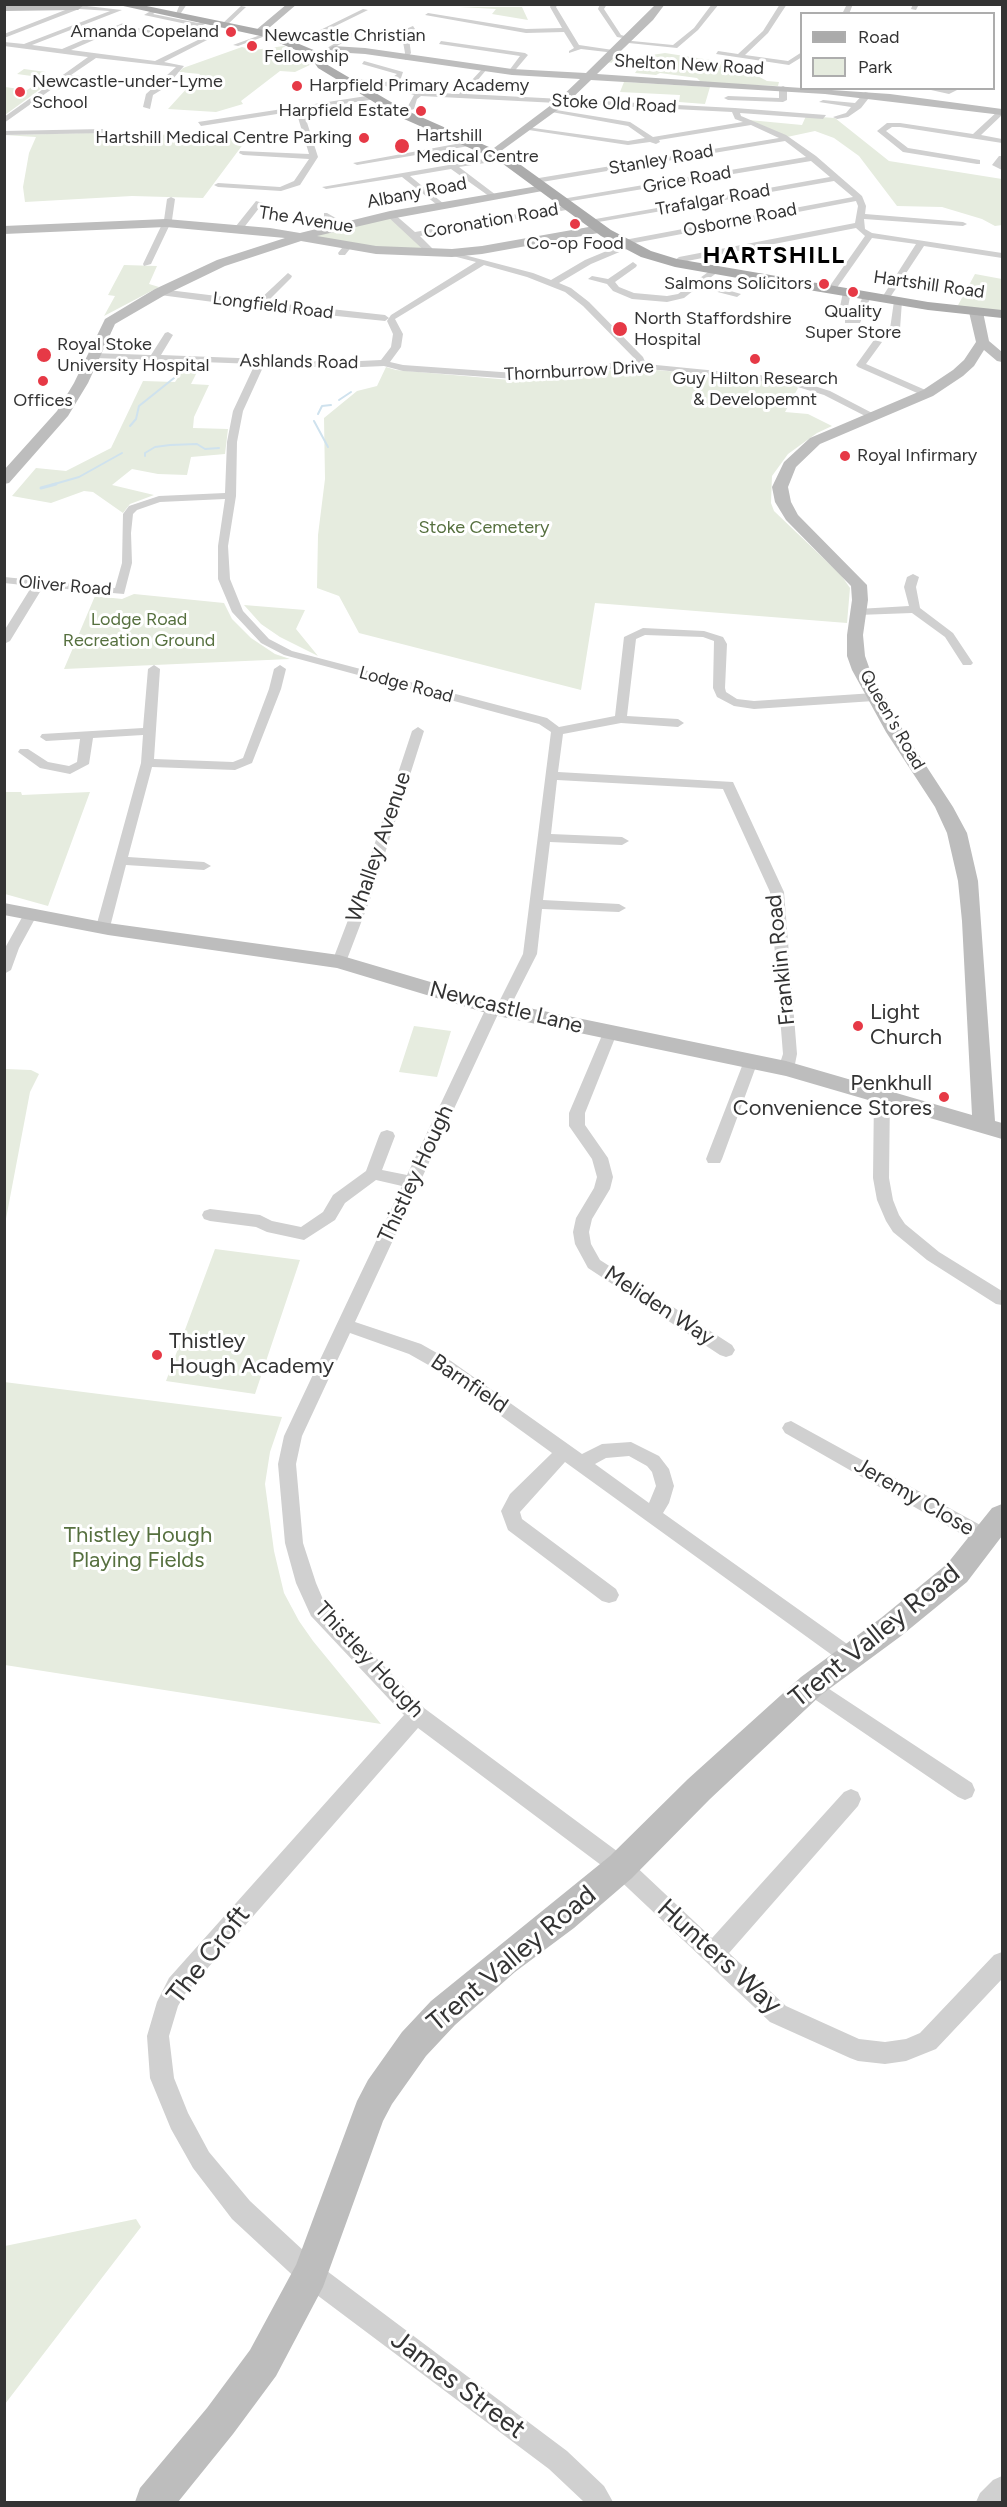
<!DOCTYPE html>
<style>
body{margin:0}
#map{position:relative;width:1007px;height:2507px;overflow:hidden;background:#fff;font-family:Figtree,sans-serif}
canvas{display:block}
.frame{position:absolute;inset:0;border:6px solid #333;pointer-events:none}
.legend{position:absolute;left:800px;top:12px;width:195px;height:78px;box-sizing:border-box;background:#fff;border:2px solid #adadad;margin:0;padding:8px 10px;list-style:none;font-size:18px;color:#333}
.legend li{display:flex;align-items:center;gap:12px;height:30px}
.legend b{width:30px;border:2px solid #adadad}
</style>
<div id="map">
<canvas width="1007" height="2507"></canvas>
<div class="frame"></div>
<ul class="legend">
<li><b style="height:8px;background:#ababab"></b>Road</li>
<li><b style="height:16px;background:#e6ecdf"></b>Park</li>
</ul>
</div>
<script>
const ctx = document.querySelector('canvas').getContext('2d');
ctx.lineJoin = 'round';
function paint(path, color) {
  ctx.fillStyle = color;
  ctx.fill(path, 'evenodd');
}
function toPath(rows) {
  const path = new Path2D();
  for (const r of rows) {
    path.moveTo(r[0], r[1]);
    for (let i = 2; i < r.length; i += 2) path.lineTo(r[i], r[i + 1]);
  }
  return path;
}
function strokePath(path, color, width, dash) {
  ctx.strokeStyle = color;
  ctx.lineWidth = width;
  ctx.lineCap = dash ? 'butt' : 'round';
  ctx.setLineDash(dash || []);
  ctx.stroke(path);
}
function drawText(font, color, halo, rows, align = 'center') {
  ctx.font = font + ' Figtree,sans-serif';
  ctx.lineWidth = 6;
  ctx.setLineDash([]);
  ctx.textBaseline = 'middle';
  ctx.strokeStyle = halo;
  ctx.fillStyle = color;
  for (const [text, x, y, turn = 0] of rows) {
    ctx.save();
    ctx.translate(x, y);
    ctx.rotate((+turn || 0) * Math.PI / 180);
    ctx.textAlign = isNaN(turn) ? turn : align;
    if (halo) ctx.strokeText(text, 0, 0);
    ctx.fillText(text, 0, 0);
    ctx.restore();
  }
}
const green = toPath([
 [460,7,522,7,528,20,492,14,496,9],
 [284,46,314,63,295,72,280,71,241,101,243,104,216,112,168,109,200,74,179,72,183,68,242,47,254,50],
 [665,53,749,66,750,72,767,81,779,82,778,86,702,83,697,78,660,73,656,75,635,73,640,66,605,62,610,56,638,57],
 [24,69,46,72,42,75,57,77,5,115,5,87,27,90,46,78,17,74],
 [624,82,710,87,705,104,679,102,680,95,620,92],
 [806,116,835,118,889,161,1002,179,1002,225,995,226,982,219,942,207,897,206,859,156,834,138,815,131,787,137,749,120,802,125],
 [90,133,183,135,247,139,203,198,132,196,25,202,23,187,29,153,36,137,4,135],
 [390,215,430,253,300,237],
 [124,265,157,266,149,284,159,287,104,316,115,296,108,295],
 [975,274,1002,279,1002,311,957,307],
 [188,363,201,364,191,384,209,385,194,417,193,428,228,429,225,454,191,457,187,475,158,474,132,469,112,485,154,495,130,504,123,513,93,492,84,491,51,503,12,496,36,468,66,471,111,448,143,381,175,382],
 [386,367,396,370,510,380,534,380,620,369,647,369,769,381,795,385,798,388,785,412,808,414,832,426,817,433,788,454,772,476,771,503,774,511,841,575,850,588,847,623,595,603,581,690,359,633,339,596,317,588,318,535,325,479,324,418,357,391,377,386],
 [134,594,224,603,232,619,251,638,275,654,290,659,64,669,95,596,122,599],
 [244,605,305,610,296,629,318,656,280,637,261,624],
 [5,792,21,792,22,795,90,792,48,906,5,894],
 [414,1026,451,1031,437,1077,399,1072],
 [5,1069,31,1070,39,1074,30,1092,5,1224],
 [215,1249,300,1260,255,1394,166,1381],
 [4,1382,282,1417,270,1452,265,1484,274,1551,284,1593,299,1621,313,1641,381,1724,5,1665],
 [136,2219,141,2227,5,2404,5,2246]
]);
const streamFar1 = toPath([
 [339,400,351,392],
 [318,414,322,406,331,405],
 [314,421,328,447],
 [130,426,136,419,139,406,174,378],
 [145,456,145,453,155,447,170,445,197,444,205,449,219,448],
 [51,485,79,477,122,453]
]);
const stream = toPath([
 [41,488,56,484]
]);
const street = toPath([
 [180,4,187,4,179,16,175,16,180,4],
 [551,4,558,4,556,7,579,45,613,50,615,53,581,49,569,53,569,51,574,48,564,32,526,33,425,15,428,13,526,29,562,28,550,7,551,4],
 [600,4,607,4,604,9,621,35,628,37,628,39,617,37,598,9,600,4],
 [712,4,719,4,698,30,677,48,619,42,622,40,673,45,694,28,712,4],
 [780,4,787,4,768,33,745,55,788,61,802,52,802,57,789,65,716,54,718,51,738,54,763,31,780,4],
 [847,4,853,4,849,14,842,14,847,4],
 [913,4,919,4,916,10,911,9,913,4],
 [78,5,122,10,32,45,62,49,123,23,126,26,169,34,191,25,144,15,154,9,157,11,153,14,198,23,210,20,210,22,188,31,209,39,164,62,184,66,166,87,153,95,150,109,143,107,146,94,176,67,96,58,71,75,125,81,128,85,66,79,4,123,4,117,88,57,4,46,4,42,24,44,110,11,79,9,4,38,4,34,78,5],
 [119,29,170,38,182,34,200,39,155,61,71,50,119,29],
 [241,6,246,7,226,26,222,26,222,24,241,6],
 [363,9,368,10,313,37,308,36,363,9],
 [413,26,415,29,408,32,411,53,406,60,403,58,405,53,401,31,413,26],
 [359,29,364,30,332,49,327,48,359,29],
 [266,33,271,34,238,46,233,45,266,33],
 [441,41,525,53,528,55,512,74,508,72,520,56,439,44,441,41],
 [364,61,403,72,401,78,393,84,421,92,459,94,484,67,487,69,466,94,735,108,826,115,823,119,740,113,741,116,786,135,816,156,862,196,866,206,865,214,963,222,967,224,963,226,864,219,865,229,872,233,1002,253,1002,258,924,246,889,299,885,302,881,299,916,244,872,238,834,292,827,290,865,236,856,228,682,262,675,266,671,263,679,257,855,223,858,206,856,201,629,244,629,248,591,264,559,283,571,288,589,302,643,357,646,364,789,378,830,391,876,415,876,419,873,420,824,395,788,384,660,370,613,369,515,379,403,371,384,366,340,368,264,365,243,411,237,442,236,496,228,546,230,579,243,611,269,639,292,651,547,718,559,727,615,716,624,637,643,628,704,631,723,637,727,644,725,688,726,692,737,699,754,701,874,693,880,697,874,701,754,709,734,706,717,697,713,688,714,641,703,637,645,635,636,639,627,716,678,719,684,723,678,727,621,723,563,734,558,772,733,782,784,892,797,1054,794,1069,786,1074,778,1069,783,1054,770,892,723,789,557,780,551,834,622,837,629,841,622,845,550,842,543,900,619,904,626,908,619,912,542,909,537,954,507,1013,498,1014,355,1322,421,1344,451,1361,582,1454,602,1444,631,1442,659,1456,669,1469,674,1486,669,1503,663,1513,857,1651,860,1657,857,1663,850,1666,843,1663,565,1462,520,1512,522,1519,616,1589,619,1595,616,1601,609,1603,602,1601,508,1530,501,1511,510,1494,552,1453,439,1371,409,1354,350,1333,302,1436,296,1464,303,1543,316,1583,325,1604,424,1708,629,1860,712,1938,844,1792,851,1789,858,1792,861,1799,858,1806,729,1953,786,2006,859,2039,885,2042,906,2039,920,2033,994,1955,1002,1952,1002,1979,936,2049,906,2061,885,2064,858,2061,850,2058,770,2022,613,1874,418,1728,185,1994,178,2006,169,2036,174,2078,188,2113,209,2152,250,2201,319,2265,567,2451,604,2486,613,2502,584,2502,549,2469,301,2283,232,2219,193,2168,171,2129,150,2078,147,2036,157,2002,169,1978,404,1715,311,1616,296,1583,285,1543,278,1464,284,1436,402,1186,376,1180,345,1203,335,1220,304,1240,267,1232,256,1227,210,1221,204,1219,202,1215,204,1211,210,1209,260,1215,272,1221,301,1227,323,1212,333,1195,366,1171,379,1136,381,1132,387,1130,393,1132,395,1136,382,1170,407,1175,486,1008,488,1005,498,1004,523,954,551,732,539,724,284,655,261,643,232,612,218,579,218,546,225,499,160,502,137,510,133,514,131,533,132,563,124,594,43,587,10,641,4,644,4,631,32,586,4,583,4,577,115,588,122,563,123,514,129,506,159,496,225,493,227,442,233,411,255,364,95,358,90,355,92,353,151,355,165,333,168,332,173,335,161,355,340,362,381,360,391,347,393,334,387,321,391,315,476,262,449,255,449,251,533,273,551,280,585,260,621,245,618,243,619,241,853,197,834,181,587,224,587,220,590,220,830,177,811,161,559,203,558,201,562,199,806,157,785,141,536,183,532,181,533,179,779,138,751,125,659,140,660,142,656,144,650,142,628,145,522,129,526,127,628,141,645,138,628,126,546,111,550,109,630,122,653,137,743,122,735,119,732,112,421,96,417,99,414,109,399,114,396,110,408,106,414,95,379,84,339,79,343,77,386,82,397,74,362,64,364,61],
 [484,265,527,277,565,292,583,306,636,360,637,364,613,363,515,373,403,365,390,362,401,347,403,334,395,319,484,265],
 [629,1456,647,1466,652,1472,656,1486,649,1503,595,1464,606,1458,629,1456],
 [783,86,787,88,787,100,783,102,728,100,724,98,728,96,779,98,779,88,783,86],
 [922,88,948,90,961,88,949,94,922,88],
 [865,92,872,94,861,108,848,117,837,119,833,117,846,113,851,107,819,102,823,100,855,103,865,92],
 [373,95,376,99,303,110,318,157,300,185,281,191,218,187,214,185,218,183,280,187,294,181,309,159,243,155,239,153,240,151,309,154,296,111,201,126,198,122,373,95],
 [999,110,1002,110,1002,115,981,135,1002,139,1002,143,900,127,892,127,886,131,908,148,980,160,980,164,977,164,903,152,877,131,887,123,900,123,973,134,999,110],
 [103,129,107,131,106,133,4,135,4,131,103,129],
 [472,141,475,141,475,145,357,165,353,163,472,141],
 [999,156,1002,156,1002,170,992,165,999,156],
 [495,157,498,157,498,161,459,167,496,195,497,197,493,199,451,169,410,176,444,204,445,206,441,208,402,177,326,189,322,187,495,157],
 [171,197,175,199,172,220,151,264,144,266,143,264,164,220,167,199,171,197],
 [256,201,263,203,242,230,236,230,236,226,256,201],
 [569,205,573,207,572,209,420,236,432,248,434,253,430,256,386,215,393,213,415,232,569,205],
 [327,213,346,224,346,228,340,228,324,217,324,213,327,213],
 [346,243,353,245,345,255,339,255,338,253,346,243],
 [633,262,637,265,636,267,615,282,619,287,634,293,667,296,678,294,715,267,719,270,718,272,703,283,741,294,737,297,698,287,684,298,667,302,632,299,613,291,607,284,588,279,592,276,608,279,633,262],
 [288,273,292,276,291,278,267,302,385,315,389,318,385,321,259,308,160,295,156,292,160,289,258,301,288,273],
 [847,289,851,292,848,307,844,310,840,307,843,292,847,289],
 [867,293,871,296,860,323,845,323,845,319,854,318,863,296,867,293],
 [898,298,902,301,900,329,895,332,890,329,894,301,898,298],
 [874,340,882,342,866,364,930,392,930,396,924,396,858,367,856,365,874,340],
 [913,574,919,577,916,587,920,608,953,633,973,663,971,665,963,665,945,637,912,613,858,615,852,612,858,609,909,606,904,587,907,577,913,574],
 [154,665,160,669,154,759,233,762,243,758,269,689,274,669,280,665,286,669,281,689,252,763,235,770,152,767,128,857,204,862,211,866,204,870,126,865,110,927,103,931,96,927,141,763,143,735,93,738,89,764,70,774,40,768,18,752,20,749,28,749,48,762,69,766,77,762,80,739,46,741,40,737,42,734,143,728,148,669,154,665],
 [418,727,424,731,372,894,346,962,344,965,334,965,332,962,358,894,412,731,418,727],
 [30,911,37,915,19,948,11,970,4,974,5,948,25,912,30,911],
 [610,1028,617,1033,585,1113,585,1125,608,1158,613,1177,610,1189,592,1219,589,1232,591,1244,600,1260,732,1345,735,1350,732,1355,726,1357,720,1355,588,1268,575,1244,573,1232,576,1218,594,1188,597,1177,592,1159,569,1126,569,1113,603,1033,610,1028],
 [751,1056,758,1061,722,1159,720,1163,708,1163,706,1159,744,1061,751,1056],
 [882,1090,887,1091,890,1095,889,1178,893,1200,899,1215,905,1224,939,1252,1002,1291,1002,1305,996,1304,927,1260,893,1232,886,1221,877,1200,873,1178,874,1095,877,1091,882,1090],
 [791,1421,993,1532,995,1538,993,1544,986,1546,979,1544,785,1433,782,1428,785,1423,791,1421],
 [811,1677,972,1783,975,1790,972,1797,965,1800,958,1797,804,1692,801,1686,804,1680,811,1677],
 [1002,2476,1002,2502,976,2502,980,2493,993,2480,1002,2476]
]);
const secondary = toPath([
 [85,4,78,10,4,11,4,5,85,4],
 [287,4,297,4,262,34,256,34,256,30,287,4],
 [656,4,665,4,653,20,597,74,890,94,1002,109,1002,115,825,94,591,80,567,103,494,156,488,153,490,151,559,99,580,79,512,75,365,54,333,52,328,49,333,46,365,48,512,69,586,73,656,4],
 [544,185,548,186,548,190,390,219,317,236,376,246,452,249,482,246,600,225,604,226,604,232,482,254,452,257,376,254,301,241,225,266,165,295,115,324,88,383,68,416,9,483,4,484,4,470,57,411,74,383,105,319,155,289,217,260,285,238,166,227,4,234,4,226,166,219,270,228,300,233,390,211,544,185],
 [976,308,983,312,989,341,1002,352,1002,362,997,361,984,350,974,366,963,376,933,396,820,444,796,467,788,487,791,502,798,515,867,585,868,600,863,635,865,656,870,670,904,732,953,807,967,833,978,881,995,1121,1002,1123,1002,1139,786,1076,493,1015,337,968,108,935,4,915,4,903,108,923,339,955,495,1001,786,1061,972,1115,962,921,958,881,947,833,935,807,886,732,852,670,847,656,847,635,852,600,851,586,786,520,775,502,772,487,784,462,810,438,923,390,953,370,964,360,976,342,969,312,976,308],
 [1002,1504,1002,1536,967,1582,901,1636,821,1695,710,1799,632,1878,574,1928,515,1972,455,2025,426,2056,392,2104,383,2121,323,2287,276,2376,233,2434,178,2502,135,2502,140,2488,207,2408,250,2350,296,2265,357,2101,368,2080,402,2032,431,2001,610,1856,688,1779,801,1677,881,1618,947,1564,992,1508,1002,1504]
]);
const primary = toPath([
 [114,4,137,4,268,31,316,51,334,53,334,57,322,58,326,64,403,109,507,155,611,230,651,251,677,259,928,302,1002,310,1002,318,928,310,749,280,675,267,641,257,601,236,499,161,395,115,318,68,310,56,265,37,114,4]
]);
const markers = [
 [231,32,6,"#e63946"],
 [252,46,6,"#e63946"],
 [297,86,6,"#e63946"],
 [20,92,6,"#e63946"],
 [421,111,6,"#e63946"],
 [364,138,6,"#e63946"],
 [402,146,8,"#e63946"],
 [575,224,6,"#e63946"],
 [824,284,6,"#e63946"],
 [853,292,6,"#e63946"],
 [620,329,8,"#e63946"],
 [44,355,8,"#e63946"],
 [755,359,6,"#e63946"],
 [43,381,6,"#e63946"],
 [845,456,6,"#e63946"],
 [858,1026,6,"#e63946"],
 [944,1097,6,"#e63946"],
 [157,1355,6,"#e63946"]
];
const farPoinames = [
 ["Amanda Copeland",219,32,"right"],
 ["Newcastle Christian",264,36],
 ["Fellowship",264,57],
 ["Newcastle-under-Lyme",32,82],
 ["School",32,103],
 ["Harpfield Primary Academy",309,86],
 ["Harpfield Estate",409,111,"right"],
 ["Hartshill",416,136],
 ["Medical Centre",416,157],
 ["Hartshill Medical Centre Parking",352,138,"right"],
 ["Co-op Food",575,244,"center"],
 ["Salmons Solicitors",812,284,"right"],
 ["Quality",853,312,"center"],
 ["Super Store",853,333,"center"],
 ["North Staffordshire",634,319],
 ["Hospital",634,340],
 ["Royal Stoke",57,345],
 ["University Hospital",57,366],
 ["Guy Hilton Research",755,379,"center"],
 ["& Developemnt",755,400,"center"],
 ["Offices",43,401,"center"],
 ["Royal Infirmary",857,456]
];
const farStreetnames = [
 ["Shelton New Road",689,65,3],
 ["Stoke Old Road",614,104,3],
 ["Stanley Road",661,160,-10],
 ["Grice Road",687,180,-10],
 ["Albany Road",417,193,-11],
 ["Trafalgar Road",713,200,-10],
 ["The Avenue",306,220,9],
 ["Osborne Road",740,220,-11],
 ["Coronation Road",491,221,-10],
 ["Hartshill Road",929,285,8],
 ["Longfield Road",273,306,7],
 ["Ashlands Road",299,362,1],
 ["Thornburrow Drive",579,371,-3],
 ["Oliver Road",65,586,5],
 ["Lodge Road",406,685,15],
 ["Queen's Road",892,720,60]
];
const farParknames = [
 ["Stoke Cemetery",484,528],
 ["Lodge Road",139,620],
 ["Recreation Ground",139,641]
];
const streetNames = [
 ["Whalley Avenue",379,847,-71],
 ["Franklin Road",781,960,-96],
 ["Newcastle Lane",506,1008,14],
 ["Thistley Hough",416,1174,-65],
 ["Meliden Way",659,1306,33],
 ["Barnfield",469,1384,34],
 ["Jeremy Close",914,1497,30],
 ["Thistley Hough",369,1660,47]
];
const poiNames = [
 ["Light",870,1013],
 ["Church",870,1038],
 ["Penkhull",932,1084,"right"],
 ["Convenience Stores",932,1109,"right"],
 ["Thistley",169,1342],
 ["Hough Academy",169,1367]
];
const parkNames = [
 ["Thistley Hough",138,1536],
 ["Playing Fields",138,1561]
];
const farDistrictnames = [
 ["HARTSHILL",774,256]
];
const nearStreetnames = [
 ["Trent Valley Road",875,1636,-39],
 ["The Croft",209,1955,-52],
 ["Hunters Way",719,1957,42],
 ["Trent Valley Road",512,1959,-40],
 ["James Street",458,2385,37]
];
paint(green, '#e6ecdf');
strokePath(streamFar1, '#cfe2ee', 2);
strokePath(stream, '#cfe2ee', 3);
paint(street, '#d0d0d0');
paint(secondary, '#bdbdbd');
paint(primary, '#ababab');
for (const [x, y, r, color] of markers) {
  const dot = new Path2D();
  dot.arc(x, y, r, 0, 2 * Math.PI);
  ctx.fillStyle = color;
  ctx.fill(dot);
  strokePath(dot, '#fff', 2);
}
drawText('18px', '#333', '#fff', farPoinames, 'left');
drawText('18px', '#333', '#fff', farStreetnames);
drawText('18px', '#56703f', '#fff', farParknames);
drawText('22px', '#333', '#fff', streetNames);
drawText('22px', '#333', '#fff', poiNames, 'left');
drawText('22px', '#56703f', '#fff', parkNames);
ctx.letterSpacing = '1.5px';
drawText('bold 24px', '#000', '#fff', farDistrictnames);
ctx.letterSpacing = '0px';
drawText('27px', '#333', '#fff', nearStreetnames);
</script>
